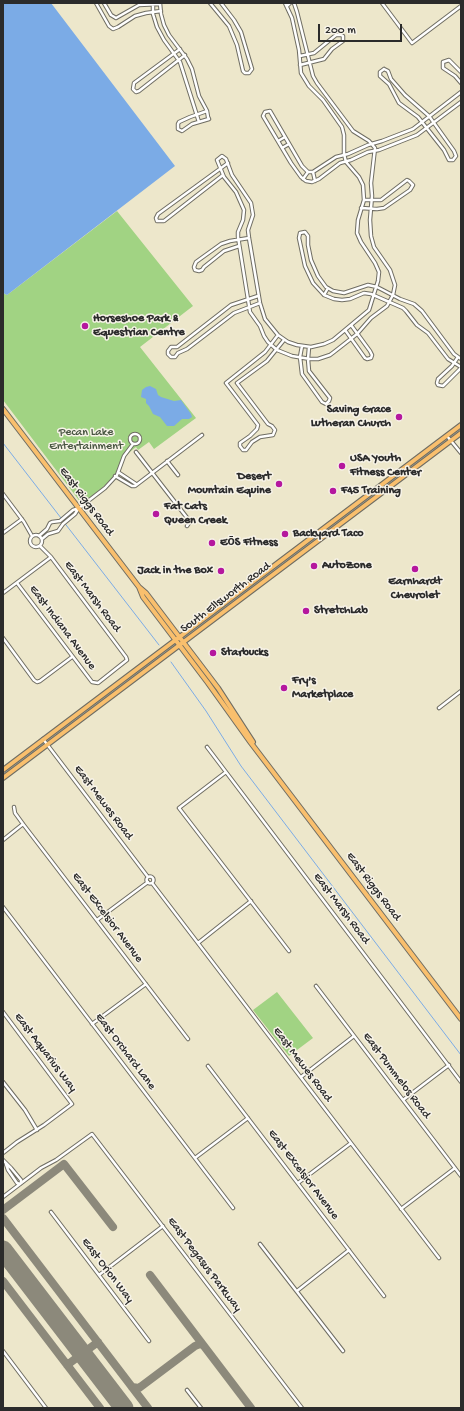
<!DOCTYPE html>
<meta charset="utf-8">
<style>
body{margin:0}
#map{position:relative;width:464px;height:1411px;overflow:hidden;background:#ede7cb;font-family:"Gochi Hand",sans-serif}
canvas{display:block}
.frame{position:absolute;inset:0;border:4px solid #2b2b2b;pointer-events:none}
.scale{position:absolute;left:318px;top:24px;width:84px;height:18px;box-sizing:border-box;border:2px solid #2b2b2b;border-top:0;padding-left:5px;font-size:12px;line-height:14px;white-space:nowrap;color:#2b2b2b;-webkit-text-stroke:3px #f7f3e8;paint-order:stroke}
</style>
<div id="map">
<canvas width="464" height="1411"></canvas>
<div class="frame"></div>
<div class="scale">200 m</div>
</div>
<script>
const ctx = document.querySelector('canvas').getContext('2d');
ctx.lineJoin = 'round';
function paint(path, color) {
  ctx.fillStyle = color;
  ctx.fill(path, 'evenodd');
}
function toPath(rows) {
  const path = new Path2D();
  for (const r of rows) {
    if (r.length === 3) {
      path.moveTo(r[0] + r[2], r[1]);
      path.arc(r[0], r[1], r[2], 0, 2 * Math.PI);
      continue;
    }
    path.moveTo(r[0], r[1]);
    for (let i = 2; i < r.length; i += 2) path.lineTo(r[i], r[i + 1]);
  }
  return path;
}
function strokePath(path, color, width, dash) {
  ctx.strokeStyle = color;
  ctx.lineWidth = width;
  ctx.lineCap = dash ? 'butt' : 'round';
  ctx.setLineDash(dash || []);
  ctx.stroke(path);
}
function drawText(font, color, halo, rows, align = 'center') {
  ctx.font = font + ' "Gochi Hand",sans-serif';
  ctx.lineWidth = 3;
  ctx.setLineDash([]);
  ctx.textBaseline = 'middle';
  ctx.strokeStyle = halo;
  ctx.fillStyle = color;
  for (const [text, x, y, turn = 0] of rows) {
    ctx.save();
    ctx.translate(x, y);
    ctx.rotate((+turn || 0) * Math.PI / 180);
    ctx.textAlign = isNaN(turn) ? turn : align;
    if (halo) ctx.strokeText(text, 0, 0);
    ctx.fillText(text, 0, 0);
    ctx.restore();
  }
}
const green = toPath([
 [117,211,193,306,140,347,196,418,154,449,149,442,138,450,136,447,131,451,126,456,118,475,112,483,109,481,102,488,84,502,81,503,3,400,3,293,7,295],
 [277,992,313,1038,289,1056,253,1010]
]);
const water = toPath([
 [3,3,51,3,175,166,7,295,3,293],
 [150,386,156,389,158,395,161,397,174,401,181,400,191,414,192,417,189,419,182,419,174,426,167,426,160,417,153,414,149,406,146,403,146,399,141,397,142,390,146,387]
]);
const stream = toPath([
 [3,443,61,518],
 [63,521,159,645],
 [171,662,206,711,241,766,461,1055]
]);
const taxiway = toPath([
 [3,1210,64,1164,113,1227],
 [3,1218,148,1408],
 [150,1275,251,1408],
 [3,1281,100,1408],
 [67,1365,98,1342],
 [132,1387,139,1388,195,1346,200,1344,203,1345]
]);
const runway = toPath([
 [3,1250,124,1408]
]);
const minor = toPath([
 [96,3,109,26,113,29,118,27,135,16,146,13,161,11],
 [104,3,111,15,116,18,139,5,160,4],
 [153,3,153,14,157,27,164,40,180,62,199,122],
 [160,3,161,14,164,25,169,35,187,59,192,69,199,96,206,109,207,111,208,117,209,119,192,124,182,131,178,129,178,124,179,122,190,117,207,111],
 [210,3,229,26,237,45,243,71,245,73,249,73,252,69,241,32,234,20,221,3],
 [285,3,292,18,299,50,301,73,309,86,323,100,342,127,344,135,344,154,346,162,359,177,363,185,364,200,358,220,357,233,361,242,375,263,379,272,378,281,369,310,333,340,324,344,311,347,297,345,288,342,278,335,265,319,260,303,249,238,248,230,253,215,251,203,232,175,226,159,222,156,217,160,224,177,236,192,244,210,243,220,238,232,238,237,250,312,260,326,264,336,268,342,277,350,292,356,310,359,318,359,330,355,334,352,357,334,371,318,387,306,393,295,395,285,390,270,374,247,371,236,370,220,372,196,371,183,375,148,369,141,353,131,317,83,313,76,297,12,294,3],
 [382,3,412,43,461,6],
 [287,6,290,3],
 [180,49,134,83,133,89,136,92,139,91,185,55],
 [300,56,314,53,336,35,341,35,343,36,343,41,332,49,324,59,300,65],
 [384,69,388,71,391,79,405,95,429,116,454,151,456,156,453,160,449,160,444,150,418,117,399,103,389,84,380,76,380,72,384,69],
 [461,72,449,60,443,62,443,68,455,76,461,83],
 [461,92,413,129,382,141,368,145,348,154,336,157,313,172,308,172,302,166,270,111,265,112,263,116,291,163,301,177,306,181,312,182,319,179,340,163,351,160,368,152,379,150,417,135,461,102],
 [278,141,285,137],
 [282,148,289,144],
 [313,172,315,181],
 [223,175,164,221,157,221,156,218,158,214,228,163],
 [303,179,308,172],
 [361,208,377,209,384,208,410,190,413,185,409,181,407,180,381,200,364,200],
 [239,246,224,251,204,267,202,270,199,271,195,270,194,267,196,262,221,244,230,241,249,238],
 [324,295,328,288],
 [258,296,231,305,177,347,171,347,168,351,168,354,171,357,175,357,178,353,187,349,234,313,260,303],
 [345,330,365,358,367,359,371,358,372,355,370,351,351,325],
 [278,335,265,352,226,383,258,425,257,429,250,436,240,443,240,446,243,450,246,450,252,442,260,437,273,435,275,430,272,426,268,424,237,383,267,361,284,340],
 [302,346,300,357,302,374,322,402,326,404,329,401,330,398,309,371,308,359,309,347],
 [458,357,452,366,438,379,437,383,438,385,443,386,461,368],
 [461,359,454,354,422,311,414,304,400,299,377,287,368,285,344,293,333,291,326,287,318,276,311,260,308,245,308,236,305,232,300,233,299,238,305,266,313,283,324,295,334,299,342,300,350,299,364,293,371,294,403,308,406,311,417,325,428,333,448,359,461,367],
 [135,439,5],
 [447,436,461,453],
 [136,452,188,519,189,523,187,526],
 [167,461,178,475],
 [118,472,136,484],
 [115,476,132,486,135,486,202,435],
 [3,494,24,522,32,536],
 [3,533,22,519],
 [36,541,6],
 [39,536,47,529,50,523,52,522,60,521,73,510,79,508,105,488,117,475,124,456,133,444],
 [42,539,48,534,58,531,63,524,75,514,78,509],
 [17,583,92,682,98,683,127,660,126,657,51,557,40,546],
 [3,593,51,557],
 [3,638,34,680,37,682,40,681,72,657],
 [439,708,461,691],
 [43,739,148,877],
 [207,747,461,1082],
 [226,772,179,808,289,951],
 [14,807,15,813,23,824,188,1039],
 [3,840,23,824],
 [150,880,3.5],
 [152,883,439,1258],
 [3,907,233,1208],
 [97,920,148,882],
 [198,943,251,901],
 [316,986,461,1176],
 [3,1012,72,1104,44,1125,17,1142,3,1153],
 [92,1024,146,984],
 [208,1066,384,1296],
 [301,1077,354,1036],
 [3,1082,25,1110,37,1130],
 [403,1100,449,1065],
 [195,1158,248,1118],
 [3,1160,11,1168,21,1180,21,1183],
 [6,1164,8,1170,17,1183,20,1184],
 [298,1183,351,1143],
 [3,1197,41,1168,56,1160,92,1134,302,1408],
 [401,1209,455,1168],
 [51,1212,149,1341],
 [260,1244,343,1351],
 [99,1275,163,1226],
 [297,1291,349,1250],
 [3,1351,46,1408],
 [187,1390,201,1408]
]);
const primary = toPath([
 [3,409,139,587,143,597,208,683,251,743,461,1019],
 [139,587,146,593,218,688,253,742],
 [3,770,461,425],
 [3,778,461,433]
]);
const markers = [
 [85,326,4,"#b5179e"],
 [399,417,4,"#b5179e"],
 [342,466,4,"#b5179e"],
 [279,484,4,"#b5179e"],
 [333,491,4,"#b5179e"],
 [156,514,4,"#b5179e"],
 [285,534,4,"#b5179e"],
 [212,543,4,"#b5179e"],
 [314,566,4,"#b5179e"],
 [415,569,4,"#b5179e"],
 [221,571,4,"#b5179e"],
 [306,611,4,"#b5179e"],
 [213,653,4,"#b5179e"],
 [284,688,4,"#b5179e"]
];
const poiNames = [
 ["Horseshoe Park &",93,319],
 ["Equestrian Centre",93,333],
 ["Saving Grace",391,410,"right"],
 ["Lutheran Church",391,424,"right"],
 ["USA Youth",350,459],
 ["Fitness Center",350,473],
 ["Desert",271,477,"right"],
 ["Mountain Equine",271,491,"right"],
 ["F45 Training",341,491],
 ["Fat Cats",164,507],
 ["Queen Creek",164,521],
 ["Backyard Taco",293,534],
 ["EōS Fitness",220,543],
 ["AutoZone",322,566],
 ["Jack in the Box",213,571,"right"],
 ["Earnhardt",415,582,"center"],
 ["Chevrolet",415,596,"center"],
 ["StretchLab",314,611],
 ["Starbucks",221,653],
 ["Fry's",292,681],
 ["Marketplace",292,695]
];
const parkNames = [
 ["Pecan Lake",86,433],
 ["Entertainment",86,447]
];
const streetNames = [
 ["East Riggs Road",86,502,53],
 ["East Marsh Road",92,597,53],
 ["South Ellsworth Road",226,598,-37],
 ["East Indiana Avenue",62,628,53],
 ["East Mewes Road",103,803,53],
 ["East Riggs Road",373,887,53],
 ["East Marsh Road",341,909,53],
 ["East Excelsior Avenue",107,918,53],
 ["East Orchard Lane",125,1052,53],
 ["East Aquarius Way",45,1053,53],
 ["East Mewes Road",302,1065,53],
 ["East Pummelos Road",396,1076,53],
 ["East Excelsior Avenue",303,1175,53],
 ["East Pegasus Parkway",204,1265,53],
 ["East Orion Way",107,1271,53]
];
paint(green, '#a1d383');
paint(water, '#7babe6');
strokePath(stream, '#7babe6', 1);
strokePath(taxiway, '#8c897b', 8);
strokePath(runway, '#8c897b', 19);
strokePath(minor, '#6f6d63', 4.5);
strokePath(primary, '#6f6d63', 6);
strokePath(minor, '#fff', 2.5);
strokePath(primary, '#f9bf6d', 4);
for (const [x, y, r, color] of markers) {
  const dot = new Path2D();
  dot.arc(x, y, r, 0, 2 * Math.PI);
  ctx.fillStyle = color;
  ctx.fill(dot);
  strokePath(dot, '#f7f3e8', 1.5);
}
drawText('bold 12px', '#2b2b2b', '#f7f3e8', poiNames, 'left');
drawText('12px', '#485541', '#f7f3e8', parkNames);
drawText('12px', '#2b2b2b', '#f7f3e8', streetNames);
</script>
